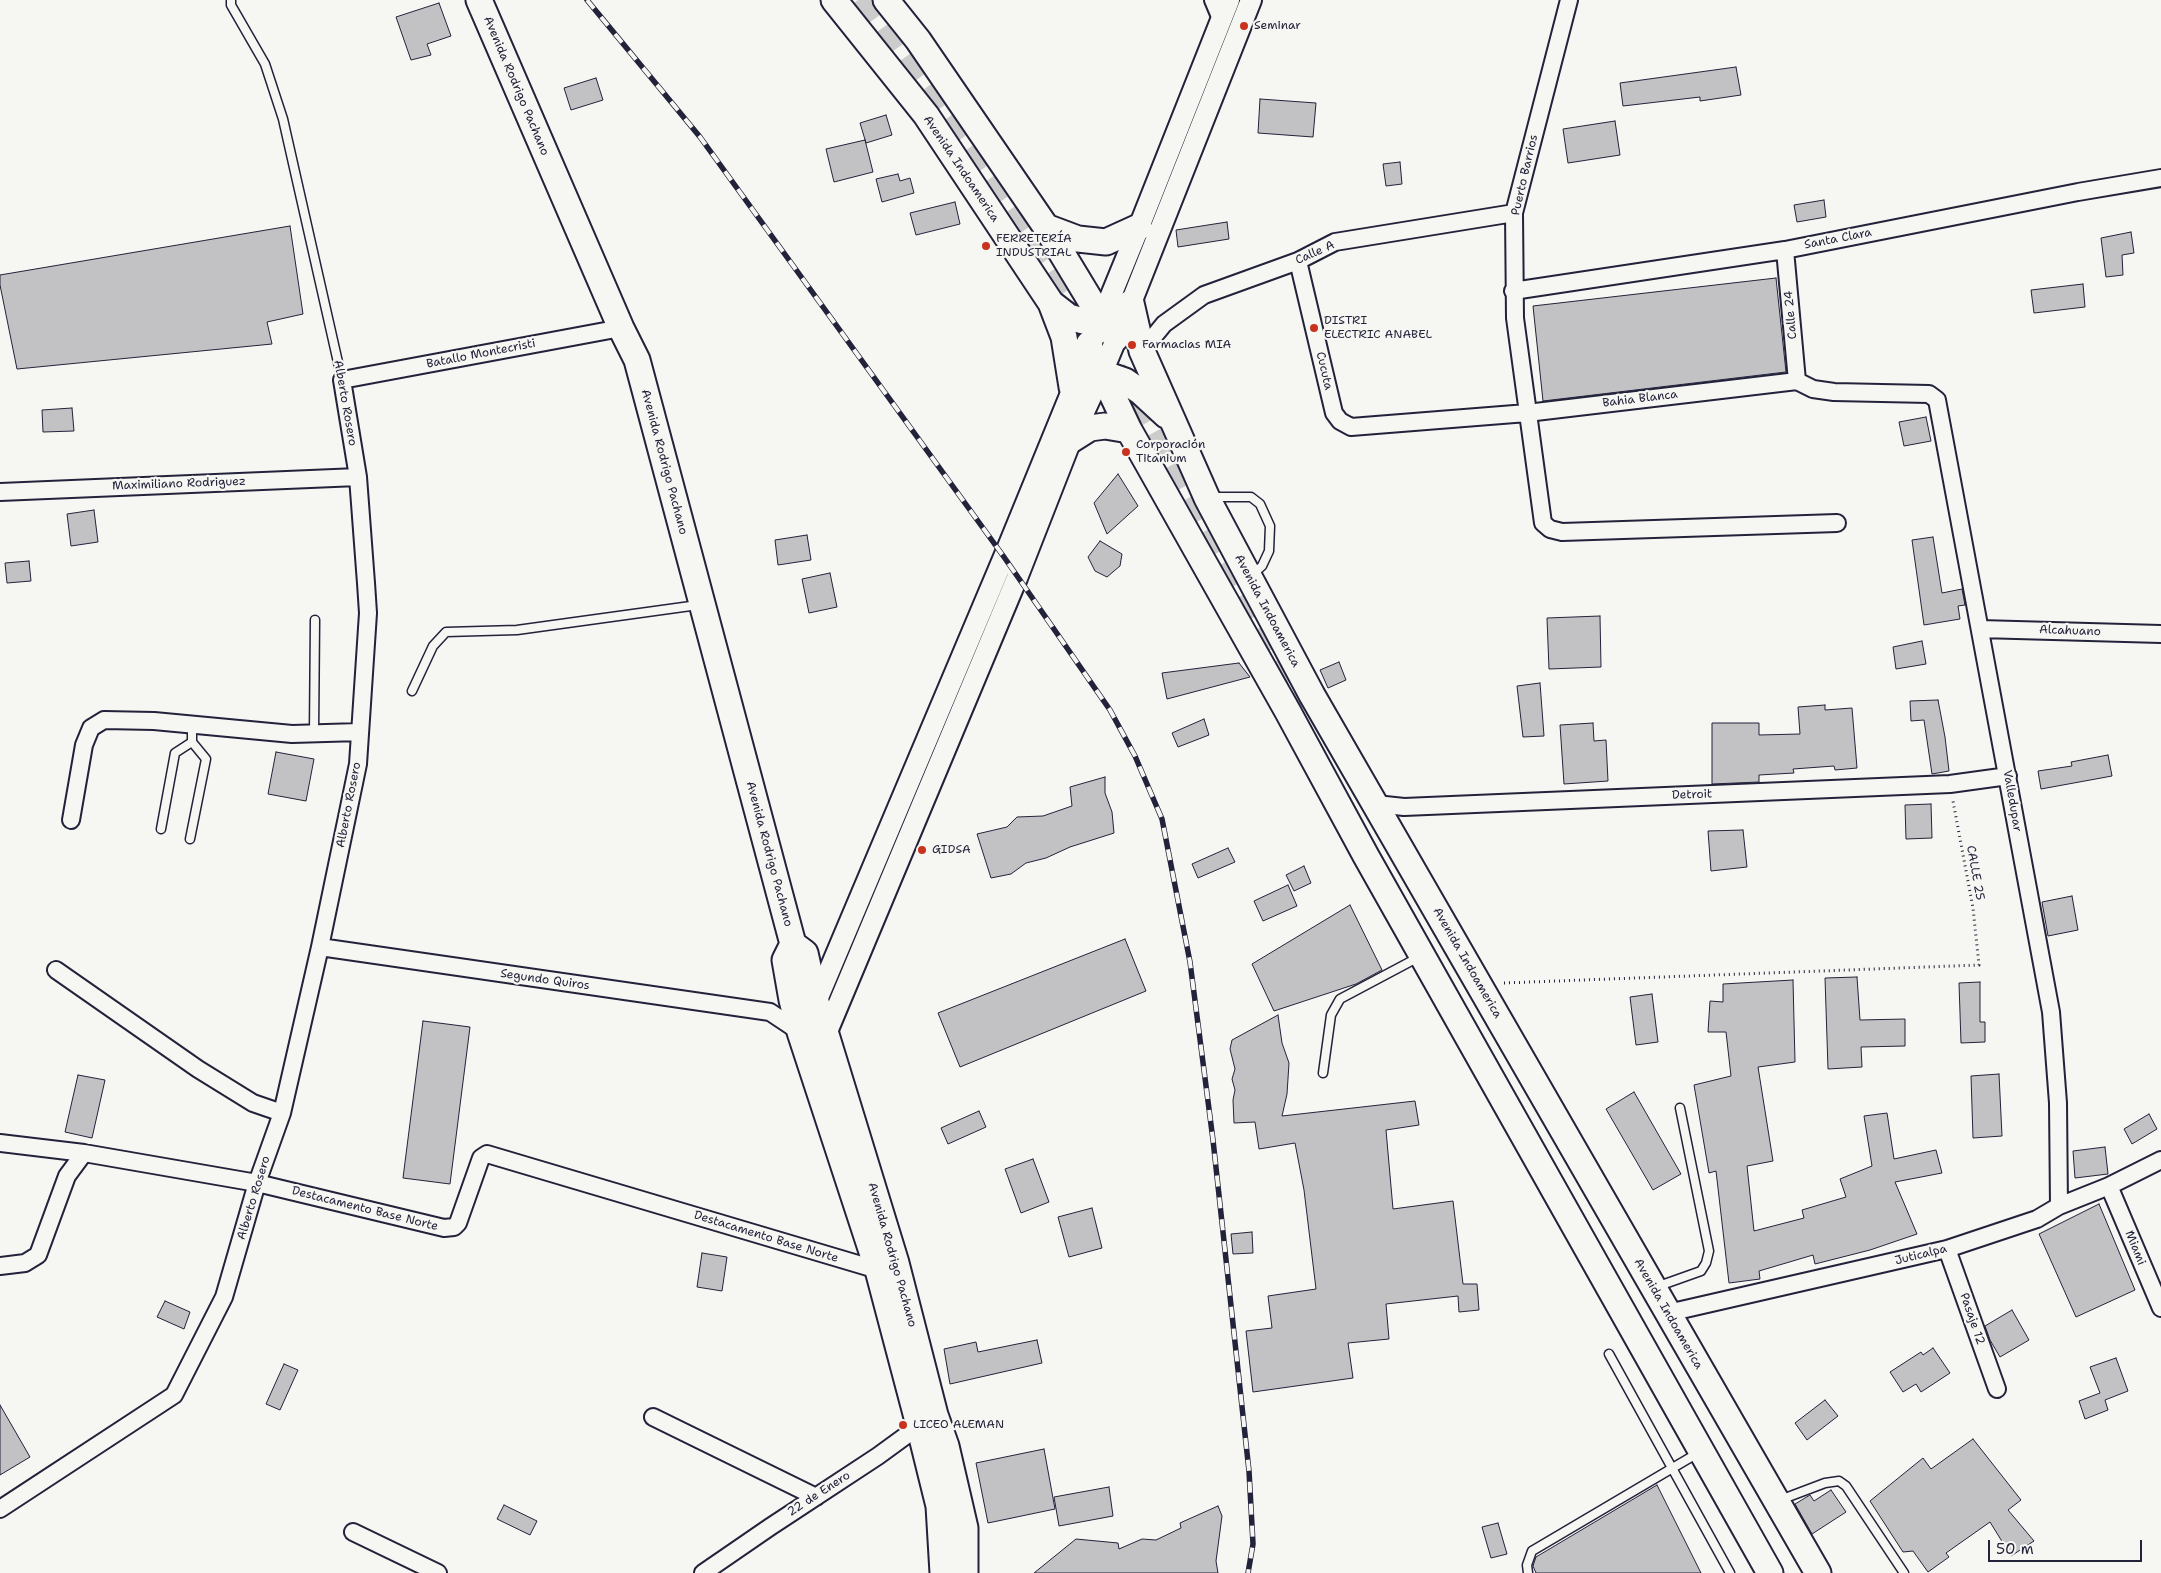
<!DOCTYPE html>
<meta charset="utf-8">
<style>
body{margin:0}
#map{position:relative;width:2161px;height:1573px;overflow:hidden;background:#f6f6f2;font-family:"Shantell Sans",sans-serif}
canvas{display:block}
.scale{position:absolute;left:1988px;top:1540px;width:154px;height:22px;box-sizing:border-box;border:2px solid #22223b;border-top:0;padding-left:6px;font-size:15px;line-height:18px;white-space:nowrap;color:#22223b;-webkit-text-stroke:4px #f6f6f2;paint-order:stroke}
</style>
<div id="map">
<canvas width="2161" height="1573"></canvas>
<div class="scale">50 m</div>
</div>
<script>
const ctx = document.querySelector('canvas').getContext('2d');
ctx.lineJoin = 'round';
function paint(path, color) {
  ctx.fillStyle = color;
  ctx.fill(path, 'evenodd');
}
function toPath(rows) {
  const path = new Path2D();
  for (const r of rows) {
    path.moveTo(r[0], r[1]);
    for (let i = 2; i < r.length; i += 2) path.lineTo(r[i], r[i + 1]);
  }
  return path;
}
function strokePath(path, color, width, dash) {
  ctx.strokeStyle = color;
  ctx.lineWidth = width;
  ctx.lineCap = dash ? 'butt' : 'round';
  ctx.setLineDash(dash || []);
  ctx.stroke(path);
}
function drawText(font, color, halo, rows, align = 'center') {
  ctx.font = font + ' "Shantell Sans",sans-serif';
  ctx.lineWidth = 4.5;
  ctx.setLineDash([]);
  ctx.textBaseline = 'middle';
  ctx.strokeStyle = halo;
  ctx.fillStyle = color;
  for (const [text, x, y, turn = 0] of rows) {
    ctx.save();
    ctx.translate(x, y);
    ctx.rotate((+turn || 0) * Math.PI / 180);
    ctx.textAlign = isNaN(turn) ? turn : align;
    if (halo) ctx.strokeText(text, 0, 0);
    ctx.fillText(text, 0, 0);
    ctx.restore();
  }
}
const building = toPath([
 [439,3,451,36,427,44,431,55,411,60,396,17,439,3],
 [1736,67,1741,95,1700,101,1700,97,1623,106,1620,83,1736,67],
 [596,78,603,100,571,110,564,88,596,78],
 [1260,99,1316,103,1313,137,1258,133,1260,99],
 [886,115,892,135,866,143,860,123,886,115],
 [1615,121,1620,155,1568,163,1563,129,1615,121],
 [865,140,873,172,834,182,826,149,865,140],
 [1400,162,1402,184,1386,186,1383,164,1400,162],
 [898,174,900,181,910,178,914,193,882,202,876,179,898,174],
 [1824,200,1826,217,1797,222,1794,205,1824,200],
 [955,202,960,224,916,235,910,213,955,202],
 [1227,222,1229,239,1178,247,1176,230,1227,222],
 [290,226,303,314,267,322,272,344,17,369,0,285,0,275,290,226],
 [2131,232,2134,253,2122,255,2123,275,2106,277,2101,238,2131,232],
 [1776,278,1786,372,1543,401,1533,306,1776,278],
 [2083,284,2085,307,2034,313,2031,290,2083,284],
 [72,408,74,431,43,432,42,410,72,408],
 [1926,417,1931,441,1904,446,1899,422,1926,417],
 [1118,474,1138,506,1107,534,1094,503,1118,474],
 [94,510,98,542,71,546,67,514,94,510],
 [807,535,811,560,778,565,775,540,807,535],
 [1933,537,1942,593,1962,589,1965,605,1958,606,1960,619,1924,625,1912,540,1933,537],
 [1100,541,1122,554,1120,566,1107,577,1095,571,1088,557,1100,541],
 [29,561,31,581,7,583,5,563,29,561],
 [830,573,837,607,809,613,802,579,830,573],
 [1600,616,1601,667,1549,669,1547,618,1600,616],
 [1922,641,1926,664,1896,669,1893,647,1922,641],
 [1339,662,1346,680,1328,688,1320,670,1339,662],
 [1239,663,1250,677,1167,699,1162,673,1239,663],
 [1540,683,1544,736,1523,737,1517,686,1540,683],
 [1938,700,1945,737,1949,771,1932,774,1924,720,1911,721,1910,701,1938,700],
 [1825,705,1825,710,1852,708,1857,768,1835,770,1834,766,1793,769,1794,773,1759,775,1759,782,1712,784,1712,723,1759,723,1759,735,1800,734,1798,707,1825,705],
 [1204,719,1209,735,1178,747,1172,733,1204,719],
 [1593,723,1594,741,1606,740,1608,781,1564,784,1560,725,1593,723],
 [276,752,314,759,306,801,268,794,276,752],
 [2108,755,2112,776,2041,789,2038,771,2072,766,2071,762,2108,755],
 [1105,777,1105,793,1112,812,1114,833,1070,847,1046,858,1026,863,1011,874,991,878,977,834,1007,827,1017,817,1043,816,1072,806,1070,787,1105,777],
 [1931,804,1932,838,1906,839,1905,805,1931,804],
 [1743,830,1747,867,1711,871,1708,831,1743,830],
 [1228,848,1235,862,1198,878,1192,864,1228,848],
 [1304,866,1311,883,1294,891,1286,875,1304,866],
 [1288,885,1297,906,1263,921,1254,901,1288,885],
 [2072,896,2078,930,2048,936,2042,902,2072,896],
 [1350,905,1382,970,1356,984,1274,1011,1252,964,1350,905],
 [1125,939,1146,991,960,1067,938,1013,1125,939],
 [1857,977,1860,1020,1905,1019,1905,1046,1861,1047,1862,1067,1828,1069,1825,978,1857,977],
 [1793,980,1795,1062,1758,1067,1773,1161,1747,1166,1754,1231,1804,1218,1802,1210,1846,1197,1840,1179,1872,1166,1864,1116,1887,1113,1894,1159,1936,1150,1942,1173,1895,1182,1917,1234,1870,1250,1815,1264,1813,1255,1759,1271,1760,1279,1729,1283,1716,1171,1709,1173,1694,1085,1731,1076,1726,1032,1708,1032,1710,1001,1723,1002,1723,984,1793,980],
 [1980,982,1980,1022,1985,1022,1985,1042,1961,1043,1959,983,1980,982],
 [1652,994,1658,1042,1636,1045,1630,997,1652,994],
 [1278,1015,1282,1043,1289,1063,1287,1094,1282,1116,1415,1101,1419,1125,1386,1130,1393,1209,1453,1201,1463,1284,1477,1284,1479,1310,1459,1312,1458,1296,1386,1304,1389,1339,1348,1343,1353,1378,1253,1392,1246,1331,1272,1328,1268,1296,1316,1289,1304,1190,1295,1143,1259,1149,1255,1122,1234,1123,1233,1100,1235,1090,1232,1079,1235,1069,1230,1049,1232,1040,1278,1015],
 [423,1021,470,1027,450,1184,403,1178,423,1021],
 [1999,1074,2002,1136,1973,1138,1971,1076,1999,1074],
 [78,1075,105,1080,92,1138,65,1132,78,1075],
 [1634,1092,1681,1174,1653,1190,1606,1109,1634,1092],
 [979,1111,986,1127,948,1144,941,1128,979,1111],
 [2149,1114,2157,1129,2132,1144,2124,1129,2149,1114],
 [2105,1147,2108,1174,2075,1178,2073,1151,2105,1147],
 [1033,1159,1049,1202,1021,1213,1005,1169,1033,1159],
 [2099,1204,2135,1290,2076,1317,2039,1234,2099,1204],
 [1092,1208,1102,1248,1069,1257,1058,1217,1092,1208],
 [1252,1232,1253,1253,1233,1254,1231,1234,1252,1232],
 [702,1253,727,1257,722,1291,697,1287,702,1253],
 [165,1301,190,1312,184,1329,157,1317,165,1301],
 [2012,1310,2029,1340,2000,1357,1990,1340,1985,1326,2012,1310],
 [1037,1340,1042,1363,950,1384,944,1349,976,1342,978,1352,1037,1340],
 [1933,1348,1950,1373,1921,1392,1916,1384,1903,1392,1890,1372,1921,1352,1923,1355,1933,1348],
 [2116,1358,2128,1391,2105,1400,2108,1410,2085,1419,2079,1401,2100,1393,2090,1367,2116,1358],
 [284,1364,298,1370,280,1410,266,1404,284,1364],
 [1825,1400,1838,1416,1807,1440,1795,1423,1825,1400],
 [0,1405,30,1457,0,1475,0,1405],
 [1973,1439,2021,1500,2008,1510,2034,1541,2011,1556,1990,1522,1946,1553,1949,1557,1928,1572,1913,1551,1903,1552,1870,1501,1923,1458,1931,1469,1973,1439],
 [1044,1449,1055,1509,988,1523,976,1463,1044,1449],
 [1657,1485,1701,1573,1536,1573,1533,1566,1536,1557,1657,1485],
 [1109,1487,1113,1516,1059,1526,1054,1497,1109,1487],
 [1831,1490,1846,1512,1812,1534,1795,1504,1810,1495,1814,1501,1831,1490],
 [504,1505,537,1521,530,1535,497,1519,504,1505],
 [1218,1506,1222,1516,1216,1561,1218,1573,1034,1573,1076,1539,1118,1543,1119,1549,1142,1539,1156,1540,1181,1528,1180,1523,1218,1506],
 [1498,1523,1507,1554,1491,1558,1482,1527,1498,1523]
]);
const primaryTunnel = toPath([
 [858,0,1024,230,1073,301,1094,336],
 [1114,370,1294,693,1312,695]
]);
const path = toPath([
 [1504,983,1979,965,1973,908,1953,801]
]);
const service = toPath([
 [231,0,231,5,265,64,283,119,342,380],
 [1212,497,1251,497,1260,504,1270,526,1269,551,1262,566,1253,574],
 [412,691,433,646,446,632,517,630,698,605],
 [314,733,315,620],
 [161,829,175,753,192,742,192,725],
 [190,839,206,759,192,742],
 [1323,1073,1331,1015,1340,999,1419,957],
 [1656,1287,1701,1271,1706,1263,1709,1251,1680,1108],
 [1609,1354,1730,1573],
 [1780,1500,1825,1483,1839,1481,1846,1486,1904,1573],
 [1528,1573,1527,1565,1532,1551,1698,1453]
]);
const minor = toPath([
 [1213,0,1221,19],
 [1569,0,1514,213,1515,318,1543,523,1550,529,1562,532,1837,523],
 [1785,250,1797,381],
 [1298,261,1334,413,1340,421,1351,427,1527,413,1797,381,1813,389,1834,392,1929,394,1937,400,2051,1012,2058,1103,2059,1206],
 [1513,291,1785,250,2078,192,2161,178],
 [1142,351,1164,324,1204,295,1298,261,1335,242,1514,213],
 [0,492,358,477],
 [1980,629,2161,634],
 [1376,804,1404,807,1950,784,2008,776],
 [71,820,84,745,91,728,104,720,154,721,292,734,360,732],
 [320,947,770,1012,800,1032],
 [56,970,198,1069,253,1103,282,1113],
 [0,1143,84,1153,257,1183,444,1228,454,1227,458,1223,481,1158,487,1154,878,1270],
 [2109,1186,2161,1308],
 [1947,1249,1997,1389],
 [0,1266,25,1263,38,1255,67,1176,84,1153],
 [1668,1313,1947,1249,2037,1219,2059,1206,2109,1186,2161,1160],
 [653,1417,816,1497],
 [0,1509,174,1395,224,1297,257,1183,282,1113,320,947,358,764,368,613,366,583,358,477,342,380,621,328],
 [353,1532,438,1573],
 [703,1573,770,1527,878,1456,926,1421]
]);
const tertiary = toPath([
 [812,1002,816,1002,1004,557,1139,227,1229,0],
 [818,1033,826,1034,1017,578,1071,440,1102,373,1131,303,1251,0]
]);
const primary = toPath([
 [479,0,621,328,637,360,793,944,805,953,816,1002,896,1263,935,1415,946,1446,965,1528,965,1573],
 [834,0,926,115,1051,303,1069,317,1083,321,1113,314,1131,303,1142,351,1207,498,1312,695,1818,1573],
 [886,0,918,40,1046,227,1101,318,1116,338],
 [1046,227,1078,239,1106,242,1139,227],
 [1051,303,1064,337,1072,387],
 [1089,344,1095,364,1102,373,1129,430,1288,712,1366,856,1770,1573],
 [1072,387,1083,376,1102,373,1125,381,1141,392,1166,415],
 [1071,440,1090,428,1105,426,1129,430],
 [793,944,785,960,792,1000,800,1032,878,1270,919,1425,939,1506,943,1573]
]);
const rail = toPath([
 [587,0,700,137,1004,557,1110,710,1135,756,1162,819,1190,962,1213,1140,1249,1471,1253,1544,1248,1573]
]);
const markers = [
 [1244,26,5,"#c8321e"],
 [986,246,5,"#c8321e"],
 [1314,328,5,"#c8321e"],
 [1132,345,5,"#c8321e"],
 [1126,452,5,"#c8321e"],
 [922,850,5,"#c8321e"],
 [903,1425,5,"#c8321e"]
];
const poiNames = [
 ["Seminar",1254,26],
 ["FERRETERÍA",996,239],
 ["INDUSTRIAL",996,253],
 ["DISTRI",1324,321],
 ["ELECTRIC ANABEL",1324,335],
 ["Farmacias MIA",1142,345],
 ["Corporación",1136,445],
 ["Titanium",1136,459],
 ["GIDSA",932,850],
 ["LICEO ALEMAN",913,1425]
];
const streetNames = [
 ["Avenida Rodrigo Pachano",516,86,67],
 ["Avenida Indoamerica",961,169,56],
 ["Puerto Barrios",1525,175,-77],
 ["Santa Clara",1838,239,-11],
 ["Calle A",1315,253,-24],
 ["Calle 24",1791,315,-95],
 ["Batallo Montecristi",481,354,-11],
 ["Cucuta",1324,371,77],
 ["Bahia Blanca",1640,399,-7],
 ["Alberto Rosero",345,403,80],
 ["Avenida Rodrigo Pachano",664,462,75],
 ["Maximiliano Rodriguez",179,484,-2],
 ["Avenida Indoamerica",1267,611,62],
 ["Alcahuano",2070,631,2],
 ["Detroit",1692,795,-2],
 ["Valledupar",2012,801,80],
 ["Alberto Rosero",349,805,-79],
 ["Avenida Rodrigo Pachano",769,854,75],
 ["CALLE 25",1975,873,80],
 ["Avenida Indoamerica",1467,963,60],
 ["Segundo Quiros",545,980,8],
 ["Alberto Rosero",254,1198,-73],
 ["Destacamento Base Norte",365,1209,14],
 ["Destacamento Base Norte",766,1237,17],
 ["Miami",2135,1248,68],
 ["Avenida Rodrigo Pachano",892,1255,74],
 ["Juticalpa",1921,1255,-14],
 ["Avenida Indoamerica",1668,1314,60],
 ["Pasaje 12",1972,1319,71],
 ["22 de Enero",819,1494,-33]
];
paint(building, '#c2c2c4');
strokePath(building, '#22223b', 1);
strokePath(primaryTunnel, '#cccccd', 25, [25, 12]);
strokePath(service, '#22223b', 11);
strokePath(minor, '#22223b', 20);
strokePath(tertiary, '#22223b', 24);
strokePath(primary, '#22223b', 29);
strokePath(path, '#22223b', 3, [1, 4]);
strokePath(service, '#f6f6f2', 8);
strokePath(minor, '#f6f6f2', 16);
strokePath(tertiary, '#f6f6f2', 20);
strokePath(primary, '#f6f6f2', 25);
strokePath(rail, '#22223b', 5.5);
strokePath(rail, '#f6f6f2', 4, [11]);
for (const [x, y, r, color] of markers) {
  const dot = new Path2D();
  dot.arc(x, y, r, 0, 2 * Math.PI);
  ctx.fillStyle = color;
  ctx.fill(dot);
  strokePath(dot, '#f6f6f2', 2);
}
drawText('12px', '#22223b', '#f6f6f2', poiNames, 'left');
drawText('12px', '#22223b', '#f6f6f2', streetNames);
</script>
